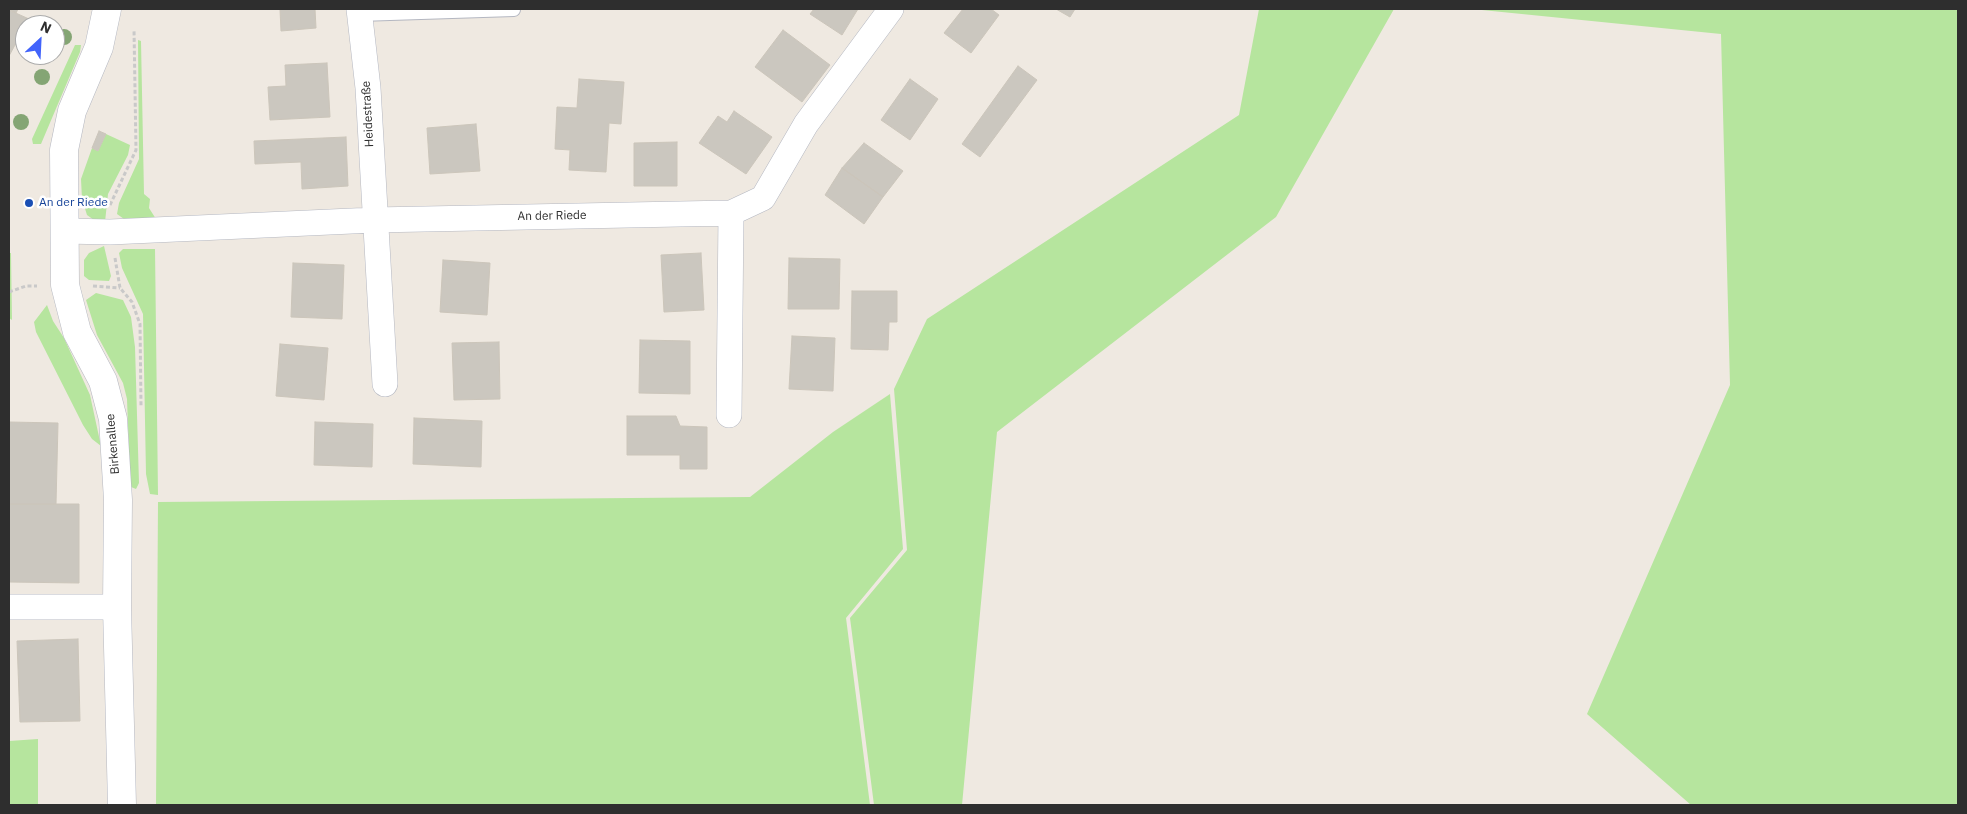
<!DOCTYPE html>
<meta charset="utf-8">
<style>
body{margin:0}
#map{position:relative;width:1967px;height:814px;overflow:hidden;background:#efe9e1;font-family:"IBM Plex Sans",sans-serif}
canvas{display:block}
.frame{position:absolute;inset:0;border:10px solid #2e2e2e;pointer-events:none}
.north{position:absolute;left:15px;top:15px;width:50px;height:50px;box-sizing:border-box;background:#fff;border:1px solid #ababab;border-radius:50%;rotate:25deg;font-size:14px;font-weight:700;line-height:20px;text-align:center;color:#2e2e2e}
.north::after{content:'';display:block;margin:auto;width:18px;height:22px;background:#4264fb;clip-path:polygon(50% 0,100% 100%,50% 72%,0 100%)}
</style>
<div id="map">
<canvas width="1967" height="814"></canvas>
<div class="frame"></div>
<div class="north">N</div>
</div>
<script>
const ctx = document.querySelector('canvas').getContext('2d');
ctx.lineJoin = 'round';
function paint(path, color) {
  ctx.fillStyle = color;
  ctx.fill(path, 'evenodd');
}
function toPath(rows) {
  const path = new Path2D();
  for (const r of rows) {
    path.moveTo(r[0], r[1]);
    for (let i = 2; i < r.length; i += 2) path.lineTo(r[i], r[i + 1]);
  }
  return path;
}
function strokePath(path, color, width, dash) {
  ctx.strokeStyle = color;
  ctx.lineWidth = width;
  ctx.lineCap = dash ? 'butt' : 'round';
  ctx.setLineDash(dash || []);
  ctx.stroke(path);
}
function drawText(font, color, halo, rows, align = 'center') {
  ctx.font = font + ' "IBM Plex Sans",sans-serif';
  ctx.lineWidth = 5;
  ctx.setLineDash([]);
  ctx.textBaseline = 'middle';
  ctx.strokeStyle = halo;
  ctx.fillStyle = color;
  for (const [text, x, y, turn = 0] of rows) {
    ctx.save();
    ctx.translate(x, y);
    ctx.rotate((+turn || 0) * Math.PI / 180);
    ctx.textAlign = isNaN(turn) ? turn : align;
    if (halo) ctx.strokeText(text, 0, 0);
    ctx.fillText(text, 0, 0);
    ctx.restore();
  }
}
const green = toPath([
 [1259,9,1394,9,1276,217,997,432,962,805,874,805,850,618,907,550,894,389,927,319,1239,115],
 [1472,9,1958,9,1958,805,1691,805,1587,714,1730,385,1721,34],
 [138,40,141,41,144,194,150,199,149,208,156,219,124,219,117,214,119,203,139,159],
 [75,45,81,45,80,52,41,144,33,144,32,139],
 [106,134,130,145,128,155,108,194,105,222,94,220,87,215,82,199,81,179,92,148,98,151],
 [104,246,111,276,109,281,89,280,84,276,84,260,89,253],
 [123,249,155,249,158,495,150,494,146,474,143,314,122,268,119,253],
 [9,253,11,253,12,320,9,318],
 [96,293,123,300,131,317,135,347,139,483,136,489,131,487,130,479,127,399,123,383,97,335,86,300],
 [47,305,53,321,64,338,90,395,101,446,92,439,83,425,36,332,34,322],
 [890,394,903,549,846,618,870,805,156,805,158,502,750,497,833,432],
 [38,739,38,805,9,805,9,741]
]);
const building = toPath([
 [9,9,18,9,16,13,9,9],
 [280,9,315,9,316,28,281,31,280,9],
 [814,9,858,9,842,35,810,14,814,9],
 [963,9,991,9,999,15,971,53,944,33,963,9],
 [1056,9,1075,9,1070,17,1056,9],
 [9,10,29,19,9,56,9,10],
 [783,30,830,65,802,102,755,67,783,30],
 [327,63,330,117,270,120,268,87,286,86,285,65,327,63],
 [1018,66,1037,80,980,157,962,144,1018,66],
 [579,79,624,82,621,124,609,123,606,172,569,170,570,150,555,149,557,107,577,108,579,79],
 [910,79,938,99,910,140,881,120,910,79],
 [734,111,772,137,746,174,699,143,718,116,727,122,734,111],
 [476,124,480,171,430,174,427,128,476,124],
 [99,131,106,134,98,151,92,148,99,131],
 [346,137,348,186,302,189,301,162,255,164,254,141,346,137],
 [677,142,677,186,634,186,634,143,677,142],
 [864,143,903,171,883,197,842,168,864,143],
 [842,168,883,197,864,224,825,195,842,168],
 [701,253,704,310,664,312,661,255,701,253],
 [789,258,840,259,839,309,788,309,789,258],
 [443,260,490,263,487,315,440,312,443,260],
 [293,263,344,265,342,319,291,317,293,263],
 [852,291,897,291,897,322,889,322,888,350,851,349,852,291],
 [792,336,835,338,833,391,789,389,792,336],
 [640,340,690,341,690,394,639,393,640,340],
 [499,342,500,399,454,400,452,343,499,342],
 [280,344,328,348,324,400,276,396,280,344],
 [627,416,676,416,680,426,707,427,707,469,680,469,680,455,627,455,627,416],
 [414,418,482,421,481,467,413,464,414,418],
 [9,422,58,423,56,504,9,504,9,422],
 [315,422,373,424,372,467,314,465,315,422],
 [9,504,79,504,79,583,9,582,9,504],
 [78,639,80,721,20,722,17,641,78,639]
]);
const path = toPath([
 [110,205,136,150,134,29],
 [115,258,120,288,132,302,140,324,141,406],
 [93,286,120,288],
 [9,292,26,286,37,286]
]);
const service = toPath([
 [359,15,514,10]
]);
const minor = toPath([
 [359,9,368,88,385,384],
 [65,231,110,232,374,220,731,213,763,198,806,124,891,9],
 [729,415,731,213],
 [9,607,117,607]
]);
const tertiary = toPath([
 [107,9,99,47,72,111,64,150,65,285,77,332,103,381,113,419,118,500,117,607,122,805]
]);
const trees = [
 [64,37],
 [42,77],
 [21,122]
];
const markers = [
 [29,203,5,"#1a4fb4"]
];
const streetNames = [
 ["Heidestraße",368,114,-93],
 ["An der Riede",552,216,-1],
 ["Birkenallee",113,444,-95]
];
const transitNames = [
 ["An der Riede",39,203]
];
paint(green, '#b6e59e');
paint(building, '#cbc7bf');
strokePath(building, '#cbc5ba', 1);
strokePath(service, '#b4b7c1', 14);
strokePath(minor, '#b4b7c1', 26);
strokePath(tertiary, '#b4b7c1', 29);
strokePath(path, '#c9c9c9', 3, [4, 2.5]);
strokePath(service, '#fff', 12);
strokePath(minor, '#fff', 25);
strokePath(tertiary, '#fff', 28);
ctx.fillStyle = '#84a574';
for (const [x, y] of trees) {
  ctx.beginPath();
  ctx.arc(x, y, 8, 0, 2 * Math.PI);
  ctx.fill();
}
for (const [x, y, r, color] of markers) {
  const dot = new Path2D();
  dot.arc(x, y, r, 0, 2 * Math.PI);
  ctx.fillStyle = color;
  ctx.fill(dot);
  strokePath(dot, '#fff', 2);
}
drawText('12px', '#2e2e2e', '#fff', streetNames);
drawText('12px', '#164399', '#fff', transitNames, 'left');
</script>
